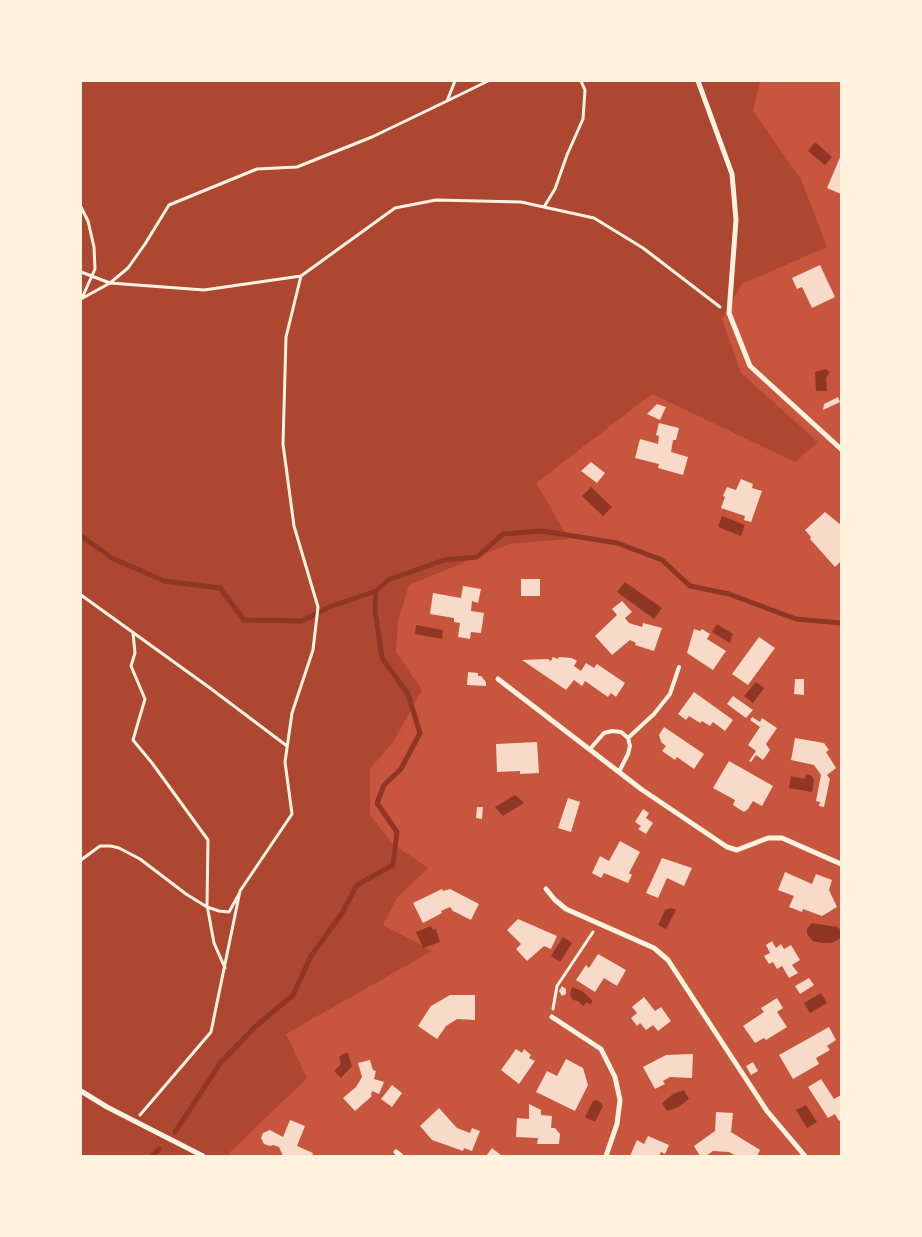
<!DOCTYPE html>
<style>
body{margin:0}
#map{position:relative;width:922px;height:1237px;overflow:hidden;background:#c8553d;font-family:Inter,sans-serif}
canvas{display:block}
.frame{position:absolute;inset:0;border:82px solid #fff3e0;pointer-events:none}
</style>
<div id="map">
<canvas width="922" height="1237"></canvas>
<div class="frame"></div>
</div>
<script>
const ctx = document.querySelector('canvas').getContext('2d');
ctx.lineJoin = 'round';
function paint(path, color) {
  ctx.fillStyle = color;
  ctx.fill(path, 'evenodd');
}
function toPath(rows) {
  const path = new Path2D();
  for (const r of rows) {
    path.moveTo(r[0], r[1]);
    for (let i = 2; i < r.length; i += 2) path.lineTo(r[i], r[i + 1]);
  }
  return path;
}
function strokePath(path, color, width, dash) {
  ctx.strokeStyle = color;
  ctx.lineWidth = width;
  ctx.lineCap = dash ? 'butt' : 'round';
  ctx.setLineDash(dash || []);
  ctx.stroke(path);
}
const green = toPath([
 [81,81,760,81,753,111,801,179,827,247,742,284,722,319,741,373,818,442,795,462,652,394,536,483,569,539,509,544,409,585,398,621,396,652,422,690,393,742,370,769,370,815,393,844,428,868,397,898,383,925,432,951,286,1034,307,1078,226,1156,81,1156]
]);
const water = toPath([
 [815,142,832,157,825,165,808,151],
 [826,369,830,372,826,378,827,391,816,391,815,372],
 [591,487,612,507,603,516,582,496],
 [722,516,745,525,741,536,718,527],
 [625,582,662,608,654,619,617,592],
 [717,624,733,634,730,643,712,632],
 [416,625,443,630,442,639,415,634],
 [756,682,764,688,753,703,744,696],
 [806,774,811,775,814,780,812,792,789,788,791,776,805,779],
 [515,795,524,803,503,816,495,807],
 [671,908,676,910,666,929,658,925,665,910],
 [812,923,837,927,841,930,841,938,832,943,822,943,813,941,807,934,807,929],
 [431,926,433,930,436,929,440,942,423,948,416,932],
 [563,937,572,943,560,962,551,956],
 [572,987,582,991,592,1000,592,1003,589,1004,587,1002,583,1006,578,1001,573,1000,570,995],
 [821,993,827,1003,810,1013,804,1003],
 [348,1053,352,1066,341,1078,334,1071,341,1064,339,1057,343,1054],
 [684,1090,689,1099,679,1107,667,1111,662,1103,673,1094],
 [597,1100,601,1103,603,1106,595,1122,585,1117,593,1101],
 [806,1105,817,1122,807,1128,796,1110]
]);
const stream = toPath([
 [81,536,112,558,164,581,220,588,244,620,302,621,329,607,376,591],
 [175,1132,221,1062,256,1026,293,995,311,956,342,913,357,885,393,865,397,832,377,803,384,785,401,769,420,733,408,694,382,658,375,610,376,591,388,580,444,560,477,557,503,534,542,531,617,543,662,560,690,586,729,594,796,619,841,623],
 [152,1156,159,1149]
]);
const building = toPath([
 [841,155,841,194,827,188],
 [820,265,835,297,812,308,802,287,797,289,792,278],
 [838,397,840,402,823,410,824,404],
 [657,404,666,407,660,420,647,414],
 [659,423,679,428,676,440,673,440,671,452,688,457,683,475,658,468,659,464,635,458,640,439,658,444,659,436,656,435],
 [591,462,605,473,597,483,581,471],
 [741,479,753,484,752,488,762,491,751,522,744,520,745,516,721,508,725,497,723,496,727,487,736,490],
 [825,512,841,525,841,561,835,567,810,539,811,537,805,530],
 [521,579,540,579,540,596,521,596],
 [463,586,481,589,478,603,472,601,471,611,484,613,481,633,471,632,470,639,458,637,460,623,454,622,454,618,430,614,433,593,461,598],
 [622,601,632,612,625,618,629,623,642,627,643,623,662,628,654,651,635,645,636,643,630,640,612,655,595,636,617,615,612,609],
 [694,629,700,631,702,629,710,634,707,639,726,651,713,670,687,653],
 [759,637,775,648,748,685,732,674],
 [553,657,558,659,559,657,572,658,577,661,574,666,581,671,586,663,594,668,597,664,625,683,616,697,611,693,608,697,585,681,582,686,574,680,566,690,522,660,548,659,551,661],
 [468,672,478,673,478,676,481,676,486,682,486,686,467,685],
 [795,679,804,679,804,695,794,694],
 [694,692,733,720,725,731,713,722,710,726,702,721,700,723,689,716,686,720,678,714],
 [733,696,753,710,746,718,727,704],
 [752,717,760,722,762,718,777,728,766,744,770,750,763,760,756,755,751,762,749,761,756,751,748,745,760,727,750,720],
 [664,727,704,754,694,769,677,757,675,760,662,751,666,746,661,742,659,735],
 [795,738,824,743,829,750,826,752,836,768,827,775,830,779,824,807,819,806,820,802,816,801,821,775,814,765,791,760],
 [537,742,539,773,520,774,520,771,497,772,496,744],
 [729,761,773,786,762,806,753,801,748,809,744,812,733,805,735,800,713,788],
 [568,798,580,802,571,832,558,828],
 [477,807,483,807,482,819,476,818],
 [643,809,649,813,646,818,653,823,646,834,638,829,641,826,635,822],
 [620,841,640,852,629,873,632,875,628,883,604,873,601,878,592,873,600,856,609,861],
 [662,858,692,868,684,886,667,878,658,898,646,893],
 [785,872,812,884,816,874,832,880,829,890,837,907,822,916,803,909,802,912,789,907,794,896,778,890],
 [442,889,443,891,450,889,479,904,471,920,453,911,450,907,441,911,442,913,423,923,413,903],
 [518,919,557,936,551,949,544,946,527,961,516,949,521,944,507,930],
 [772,941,776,948,781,944,784,949,791,945,800,960,792,965,798,973,789,978,782,966,777,969,773,962,769,964,764,956,770,953,766,945],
 [598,954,626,970,617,986,604,978,595,992,576,980,586,965,589,968],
 [809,978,814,985,800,994,795,986],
 [562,986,566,989,566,994,562,996,559,991],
 [450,995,475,995,475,1020,457,1019,446,1026,437,1039,418,1026,431,1006],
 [644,997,655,1011,661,1007,671,1021,658,1031,653,1025,646,1030,640,1023,637,1026,631,1018,637,1013,632,1007],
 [777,998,783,1008,777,1012,787,1027,766,1040,764,1038,755,1043,743,1026,764,1012,761,1008],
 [829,1027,836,1040,827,1046,830,1050,816,1058,819,1064,793,1079,779,1055],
 [516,1049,522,1053,524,1049,531,1055,529,1058,535,1061,519,1084,501,1070],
 [693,1054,692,1078,670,1077,663,1081,665,1084,655,1089,643,1067,666,1055],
 [566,1059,583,1068,588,1085,575,1111,536,1092,547,1071,557,1076],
 [370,1060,373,1070,376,1071,374,1079,384,1082,379,1094,372,1091,371,1095,372,1096,355,1111,343,1098,356,1087,362,1077,358,1063],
 [753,1062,758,1071,751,1075,746,1066],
 [821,1079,834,1099,841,1095,841,1120,839,1121,835,1114,828,1118,808,1087],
 [392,1085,402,1093,392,1107,381,1099],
 [529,1104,541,1110,541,1115,552,1116,551,1128,555,1128,560,1134,559,1144,537,1144,538,1138,516,1137,517,1118,529,1119],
 [439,1108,457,1128,470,1133,472,1128,480,1131,472,1151,464,1148,463,1151,432,1140,420,1126],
 [716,1112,733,1113,731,1132,760,1150,757,1156,736,1156,729,1152,713,1151,706,1156,700,1156,694,1146,715,1131],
 [290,1120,305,1126,297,1146,313,1153,312,1156,283,1156,279,1147,273,1145,270,1146,264,1144,261,1138,263,1133,270,1130,283,1137],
 [648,1136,669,1145,665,1154,661,1152,659,1156,630,1156,637,1140,644,1144],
 [492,1148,502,1156,486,1156]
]);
const path = toPath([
 [447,101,488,81],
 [81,207,88,221,94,247,95,269,82,298],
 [544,207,555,189,567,155,583,119,585,90,581,81],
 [81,272,110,283,204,290,301,276,395,208,436,200,521,202,594,218,643,248,720,307],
 [81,299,110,283,128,268,145,244,169,205,257,169,297,167,372,137,447,101,455,81],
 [81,595,210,688,287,746],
 [133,633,135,653,131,666,145,699,133,740,152,763,208,840,207,905,214,943,225,968],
 [81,860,100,846,111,846,119,848,140,859,186,894,207,907,219,911,229,912,239,894],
 [553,1009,557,986,593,932],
 [140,1115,211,1032,240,891,292,814,285,762,292,713,313,650,318,607,294,526,283,444,286,337,301,276]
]);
const service = toPath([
 [628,738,654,714,670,694,679,667],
 [590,749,604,733,612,731,621,732,628,738,630,746,628,754,619,772]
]);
const minor = toPath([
 [698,81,732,174,736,220,729,313,750,366,841,449],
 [498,679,641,789,727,847,737,850,768,838,782,838,841,864],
 [546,889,555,900,566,909,654,948,668,960,767,1111,805,1156],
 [552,1017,601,1049,615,1077,620,1100,617,1124,606,1156],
 [81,1091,107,1107,203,1156],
 [396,1152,401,1156]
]);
paint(green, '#ae4732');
paint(water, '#8f3625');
strokePath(stream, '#8f3625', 5);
paint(building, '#f7dbc8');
strokePath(path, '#fff3e0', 3);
strokePath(service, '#fff3e0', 4);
strokePath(minor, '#fff3e0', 5);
</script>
